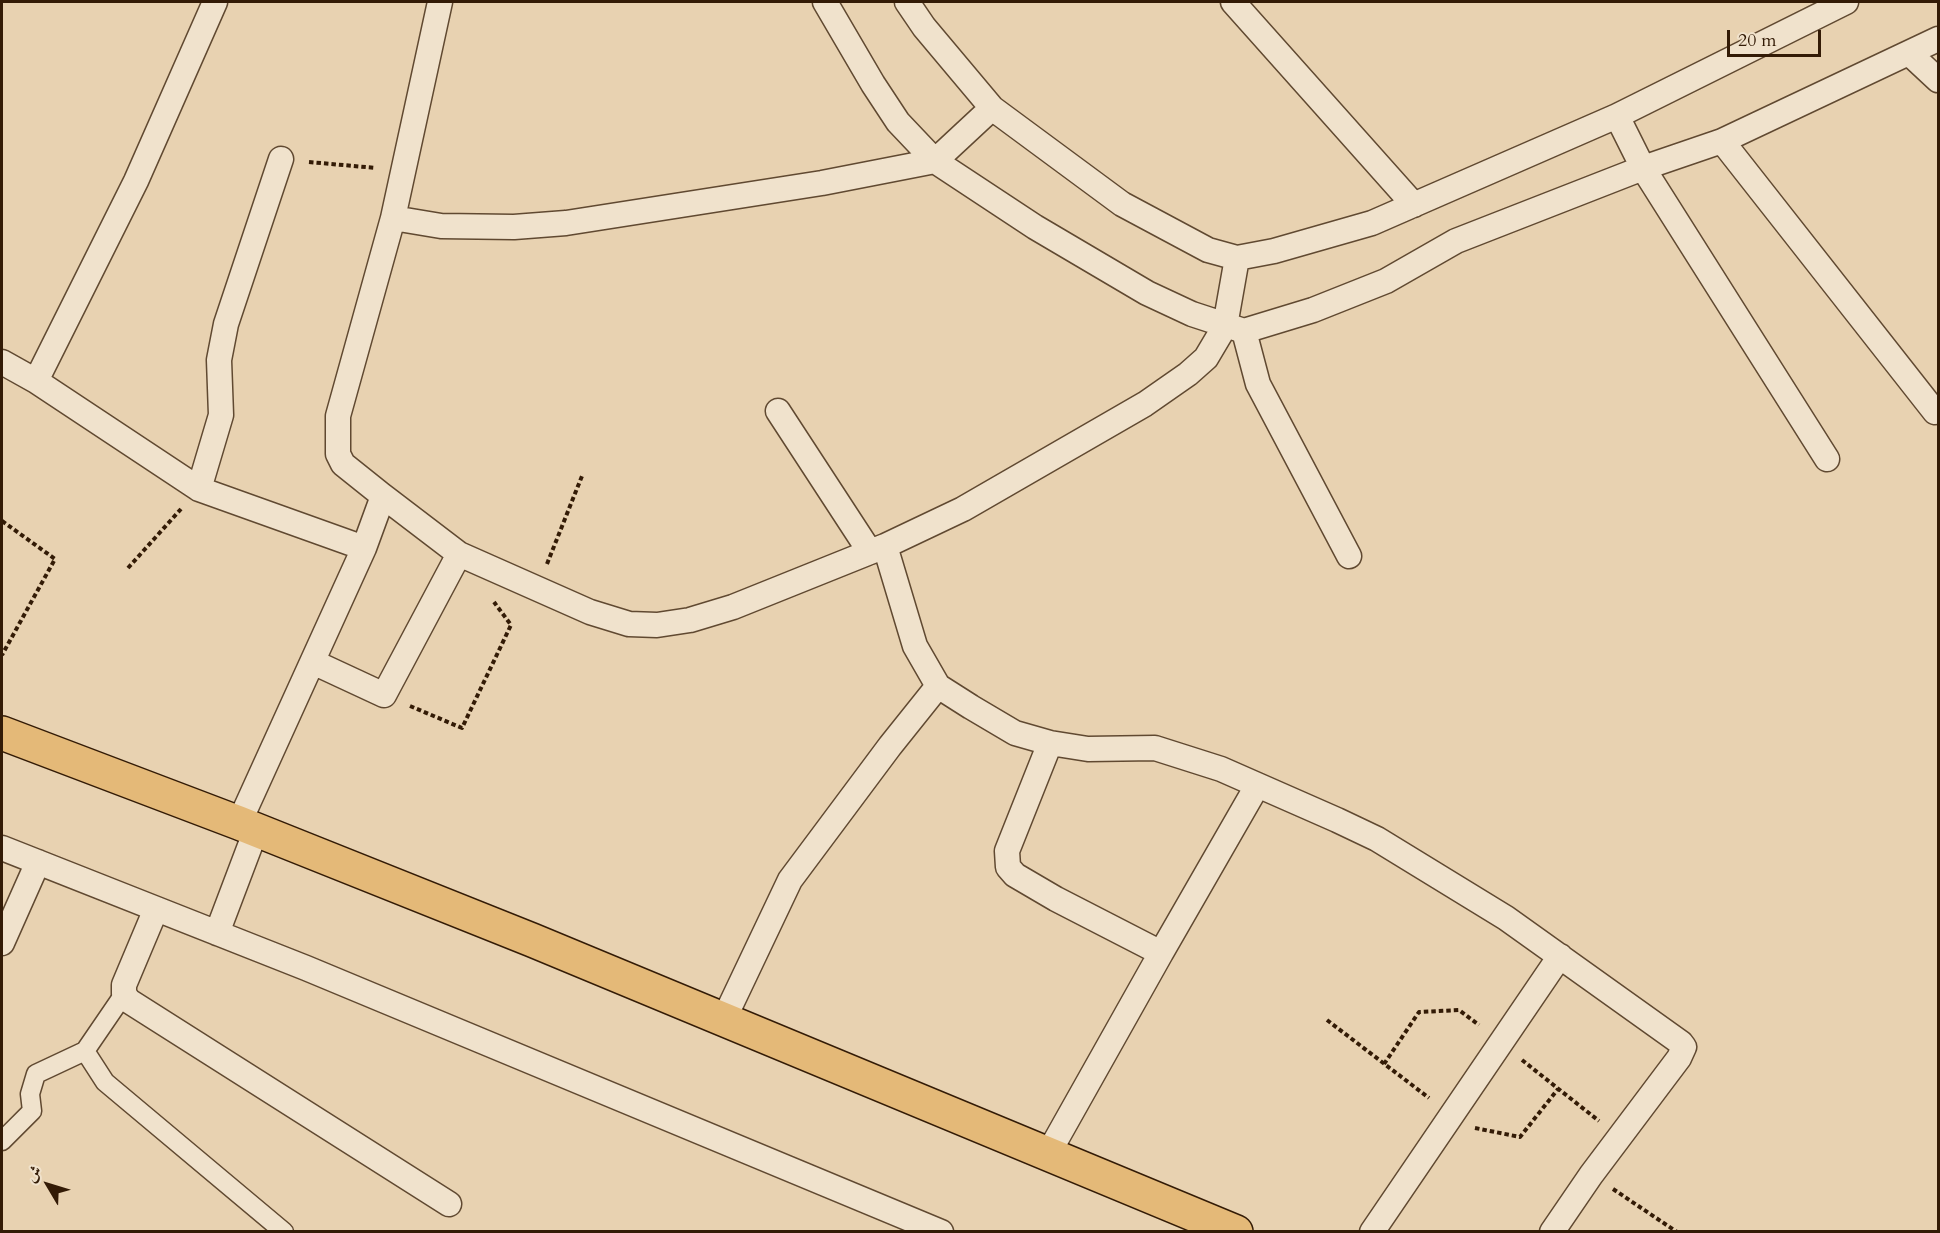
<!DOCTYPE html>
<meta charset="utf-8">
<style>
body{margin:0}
#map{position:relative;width:1940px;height:1233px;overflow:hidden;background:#e8d2b1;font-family:Cardo,Amiri,serif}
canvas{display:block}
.frame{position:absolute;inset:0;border:3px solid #331b06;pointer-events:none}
.north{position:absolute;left:18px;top:1155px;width:60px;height:60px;-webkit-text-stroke:4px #f0e2cc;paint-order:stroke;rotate:308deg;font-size:16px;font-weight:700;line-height:24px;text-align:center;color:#331b06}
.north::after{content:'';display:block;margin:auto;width:21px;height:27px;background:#331b06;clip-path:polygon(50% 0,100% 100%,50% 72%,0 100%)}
.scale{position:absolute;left:1727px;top:30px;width:94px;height:27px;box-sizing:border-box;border:3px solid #331b06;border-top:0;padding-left:8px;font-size:18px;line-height:21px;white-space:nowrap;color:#331b06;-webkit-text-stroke:4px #f0e2cc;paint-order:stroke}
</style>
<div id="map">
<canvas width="1940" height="1233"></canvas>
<div class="frame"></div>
<div class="north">ش</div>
<div class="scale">20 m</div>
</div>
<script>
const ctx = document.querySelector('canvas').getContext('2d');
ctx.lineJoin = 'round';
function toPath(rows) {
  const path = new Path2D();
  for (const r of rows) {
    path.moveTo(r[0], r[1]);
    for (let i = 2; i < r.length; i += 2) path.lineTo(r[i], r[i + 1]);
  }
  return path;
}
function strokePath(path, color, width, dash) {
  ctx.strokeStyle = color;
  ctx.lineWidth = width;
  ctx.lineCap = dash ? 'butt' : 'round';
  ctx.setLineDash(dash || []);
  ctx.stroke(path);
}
const path = toPath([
 [309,162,376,168],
 [2,521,55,559,2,655],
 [547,564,582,476],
 [128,568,181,509],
 [410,706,462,728,511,625,494,602],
 [1327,1020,1429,1098],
 [1522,1060,1599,1121],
 [1384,1064,1419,1012,1459,1010,1479,1025],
 [1475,1128,1520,1137,1558,1089],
 [1613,1189,1677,1232]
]);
const pedestrian = toPath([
 [85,1051,105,1082,284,1232],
 [2,1141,32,1111,30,1094,36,1074,85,1051,124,994]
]);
const minor = toPath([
 [825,2,873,84,898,122,935,161,1035,227,1147,293,1192,314,1244,331,1313,310,1386,281,1456,241,1643,168,1722,141,1938,39],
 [907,2,924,27,992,108,1122,204,1208,250,1237,258,1274,251,1372,223,1617,116,1846,2],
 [1233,2,1414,205],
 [1909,53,1938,80],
 [1617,116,1643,168,1827,459],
 [1722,141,1935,412],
 [393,218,441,226,514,227,566,223,822,183,935,161,992,108],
 [1244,331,1258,384,1349,556],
 [2,362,36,381,199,489,364,548],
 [36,381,136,181,215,2],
 [778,411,870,552],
 [199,489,221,415,219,360,226,324,281,159],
 [383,496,343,464,338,454,338,416,393,218,440,2],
 [885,546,915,646,938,686,971,707,1015,733,1050,743,1088,749,1155,748,1221,769,1337,820,1377,839,1506,918,1681,1043,1684,1047,1679,1058,1591,1175,1552,1232],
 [313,662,384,695,459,554],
 [239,823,364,548,383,496,459,554,590,612,629,624,657,625,690,620,733,607,885,546,963,509,1145,404,1188,374,1206,358,1225,326,1237,258],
 [2,848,306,968,941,1232],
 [156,909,124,985,124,994,129,1001,449,1204],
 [217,933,256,830],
 [2,943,38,862],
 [1161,953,1257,786],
 [724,1019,790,880,890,746,938,686],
 [1048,1154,1161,953,1056,899,1015,875,1008,867,1007,851,1050,743],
 [1372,1232,1560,956]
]);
const primary = toPath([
 [2,733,239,823,532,940,1236,1232]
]);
strokePath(pedestrian, '#604931', 21);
strokePath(minor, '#604931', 27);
strokePath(primary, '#331b06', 36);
strokePath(path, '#331b06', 4, [4.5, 3]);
strokePath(pedestrian, '#f0e2cc', 18);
strokePath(minor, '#f0e2cc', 24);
strokePath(primary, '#e4b978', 33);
</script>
